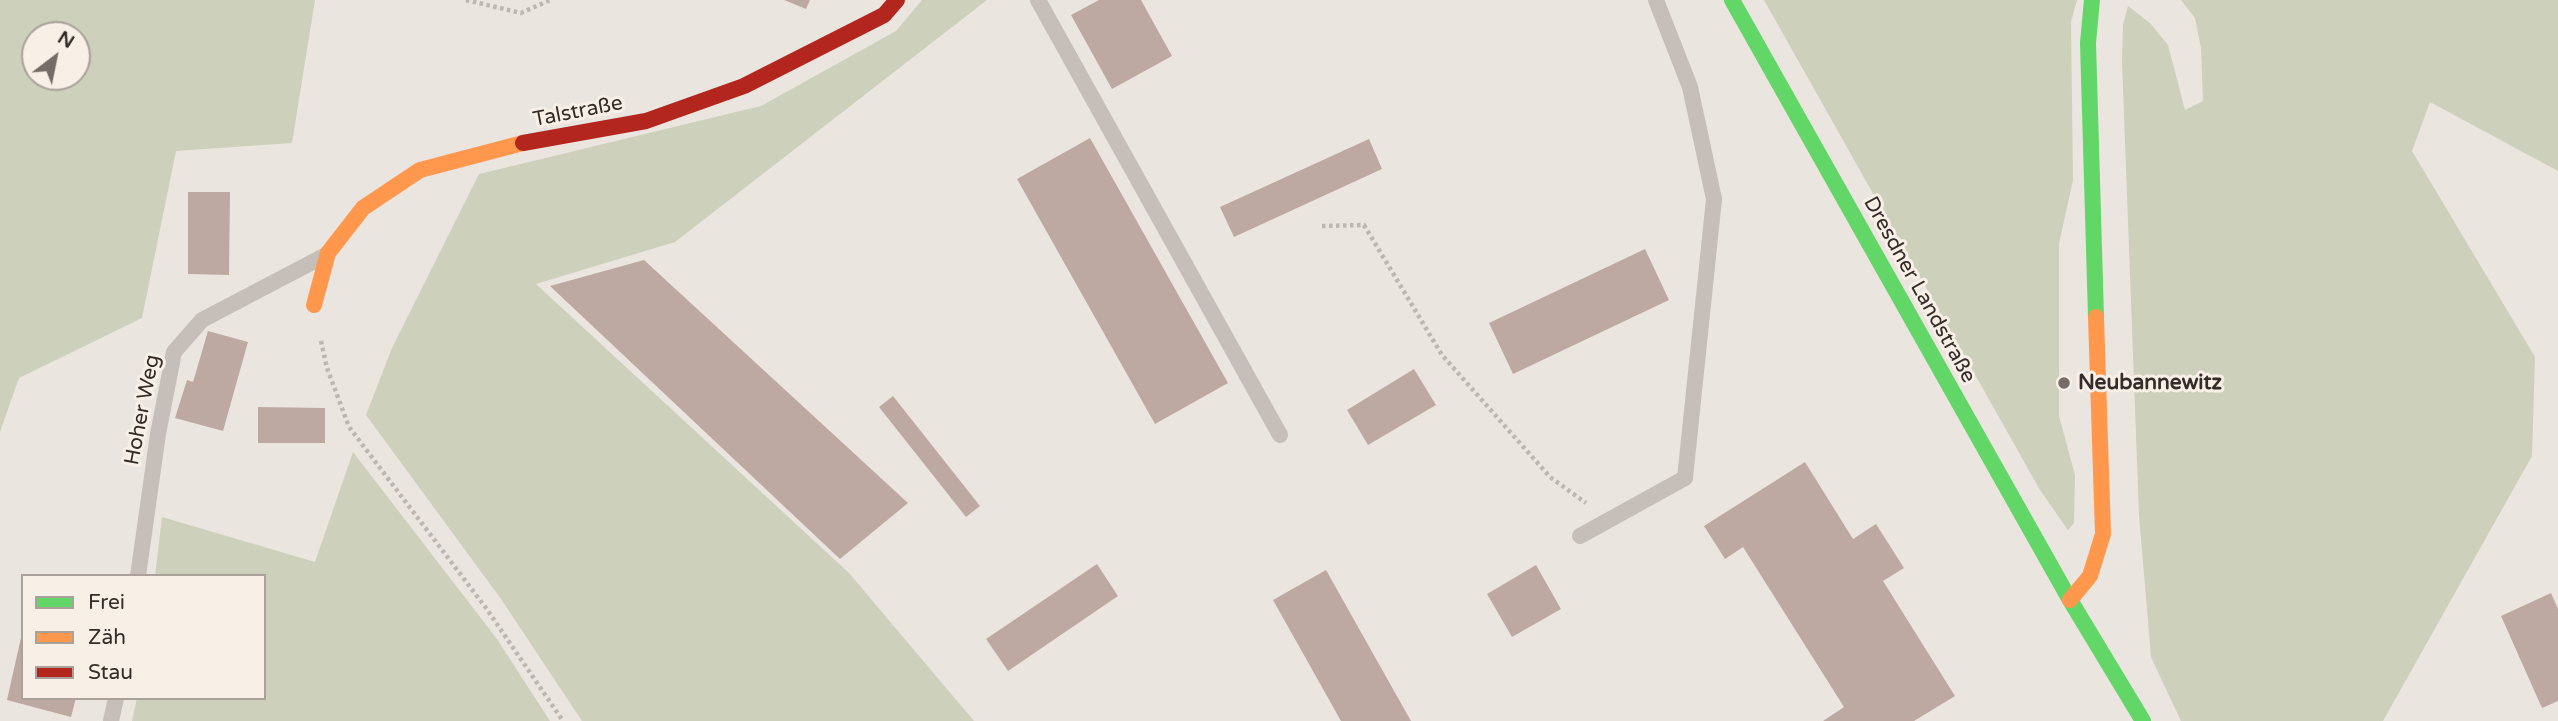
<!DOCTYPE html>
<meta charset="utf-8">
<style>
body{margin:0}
#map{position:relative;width:2558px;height:721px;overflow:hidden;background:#ebe5e0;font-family:"Varela Round",sans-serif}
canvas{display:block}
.legend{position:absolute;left:21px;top:574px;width:245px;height:126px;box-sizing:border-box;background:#f8f0e7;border:2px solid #aaa19b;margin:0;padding:9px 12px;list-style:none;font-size:21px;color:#352b28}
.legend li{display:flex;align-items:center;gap:14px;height:35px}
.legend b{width:35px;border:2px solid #aaa19b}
.north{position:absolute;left:21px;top:21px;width:70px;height:70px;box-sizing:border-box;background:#f8f0e7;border:2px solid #aaa19b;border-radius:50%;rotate:32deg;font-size:19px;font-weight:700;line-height:28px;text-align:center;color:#352b28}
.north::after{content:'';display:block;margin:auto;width:24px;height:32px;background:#756c68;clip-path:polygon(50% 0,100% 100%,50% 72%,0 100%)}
</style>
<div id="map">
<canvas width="2558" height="721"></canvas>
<ul class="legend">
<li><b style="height:9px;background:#63d668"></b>Frei</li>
<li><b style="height:9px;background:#ff974d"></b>Zäh</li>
<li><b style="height:9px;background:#b3261e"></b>Stau</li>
</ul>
<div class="north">N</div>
</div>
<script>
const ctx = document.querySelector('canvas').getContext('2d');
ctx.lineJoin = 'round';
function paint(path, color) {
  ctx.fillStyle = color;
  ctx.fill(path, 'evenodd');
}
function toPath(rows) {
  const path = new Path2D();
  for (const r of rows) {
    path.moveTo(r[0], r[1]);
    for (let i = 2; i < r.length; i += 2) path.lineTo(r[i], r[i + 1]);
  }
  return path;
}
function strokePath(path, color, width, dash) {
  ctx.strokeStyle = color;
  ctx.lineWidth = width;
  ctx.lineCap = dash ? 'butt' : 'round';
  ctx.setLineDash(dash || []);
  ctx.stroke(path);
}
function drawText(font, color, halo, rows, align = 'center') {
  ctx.font = font + ' "Varela Round",sans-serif';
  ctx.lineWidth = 6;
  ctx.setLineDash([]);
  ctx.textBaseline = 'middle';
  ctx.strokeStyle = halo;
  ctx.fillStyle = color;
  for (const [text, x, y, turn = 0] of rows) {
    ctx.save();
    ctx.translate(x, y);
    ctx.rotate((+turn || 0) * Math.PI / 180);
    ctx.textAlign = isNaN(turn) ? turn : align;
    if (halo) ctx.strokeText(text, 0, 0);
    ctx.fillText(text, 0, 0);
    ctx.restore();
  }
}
const green = toPath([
 [0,0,315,0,292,143,176,151,142,318,19,378,0,432],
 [35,35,77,35,77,77,35,77],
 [922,0,987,0,675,242,536,284,849,573,974,721,582,721,501,599,366,415,392,348,479,174,761,106,896,31],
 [1764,0,2077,0,2071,22,2073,180,2059,244,2059,416,2075,475,2074,523,2068,530,2040,490],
 [2181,0,2558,0,2558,171,2430,102,2412,151,2535,357,2532,456,2383,721,2181,721,2151,657,2139,515,2122,62,2123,25,2128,6,2151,24,2168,45,2185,110,2203,101,2201,48,2195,18],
 [353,452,497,639,550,721,132,721,137,698,264,698,264,576,155,576,162,517,315,562]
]);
const building = toPath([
 [784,0,810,0,806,9],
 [1099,0,1141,0,1172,56,1112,89,1071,15],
 [1090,138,1228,383,1155,424,1017,179],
 [1369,139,1382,169,1234,237,1220,207],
 [188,192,230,192,229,275,188,274],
 [1645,249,1669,300,1513,374,1489,323],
 [644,260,908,503,840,559,550,286],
 [208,331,248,342,223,431,175,418,187,380,193,382],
 [1414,369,1436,405,1368,445,1347,410],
 [893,396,980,506,966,517,879,407],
 [258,407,325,408,325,443,258,443],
 [1805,462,1853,539,1876,524,1904,568,1883,581,1955,696,1914,721,1823,721,1844,707,1743,547,1725,559,1704,526],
 [1097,564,1118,596,1008,671,986,639],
 [1536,565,1561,609,1512,637,1487,594],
 [1326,570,1411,721,1341,721,1273,600],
 [2551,593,2558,609,2558,701,2542,708,2501,616],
 [22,633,23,698,76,698,71,717,7,700]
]);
const path = toPath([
 [466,0,521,13,550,0],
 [1322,226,1364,225,1442,355,1550,477,1586,503],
 [321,341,327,368,349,427,486,608,563,721]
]);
const lane = toPath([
 [1038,0,1280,435],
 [1580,536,1685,478,1714,199,1690,87,1656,0],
 [138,576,158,434,174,352,202,320,324,256],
 [111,721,116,698]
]);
const fast = toPath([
 [1732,0,2070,600,2143,721],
 [2092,0,2088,43,2096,317]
]);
const slow = toPath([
 [314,305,328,253,363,208,420,170,523,143],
 [2070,600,2090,576,2103,534,2096,317]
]);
const jam = toPath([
 [523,143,646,121,744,86,884,15,897,0]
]);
const markers = [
 [2064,383,7,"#756c68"]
];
const streetNames = [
 ["Talstraße",578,112,-11],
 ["Dresdner Landstraße",1919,290,61],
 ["Hoher Weg",143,410,-79]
];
const poiNames = [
 ["Neubannewitz",2078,383]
];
paint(green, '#cdd0bb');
paint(building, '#bea9a2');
strokePath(path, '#bdb6b2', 4.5, [3.5, 3.5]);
strokePath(lane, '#c5beb9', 16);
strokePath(fast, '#63d668', 16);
strokePath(slow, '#ff974d', 16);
strokePath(jam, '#b3261e', 16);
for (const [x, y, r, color] of markers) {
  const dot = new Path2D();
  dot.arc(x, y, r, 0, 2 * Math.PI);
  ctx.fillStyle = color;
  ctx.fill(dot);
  strokePath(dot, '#f8f0e7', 2.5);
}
drawText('21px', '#352b28', '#f8f0e7', streetNames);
drawText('bold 21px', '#352b28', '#f8f0e7', poiNames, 'left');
</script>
